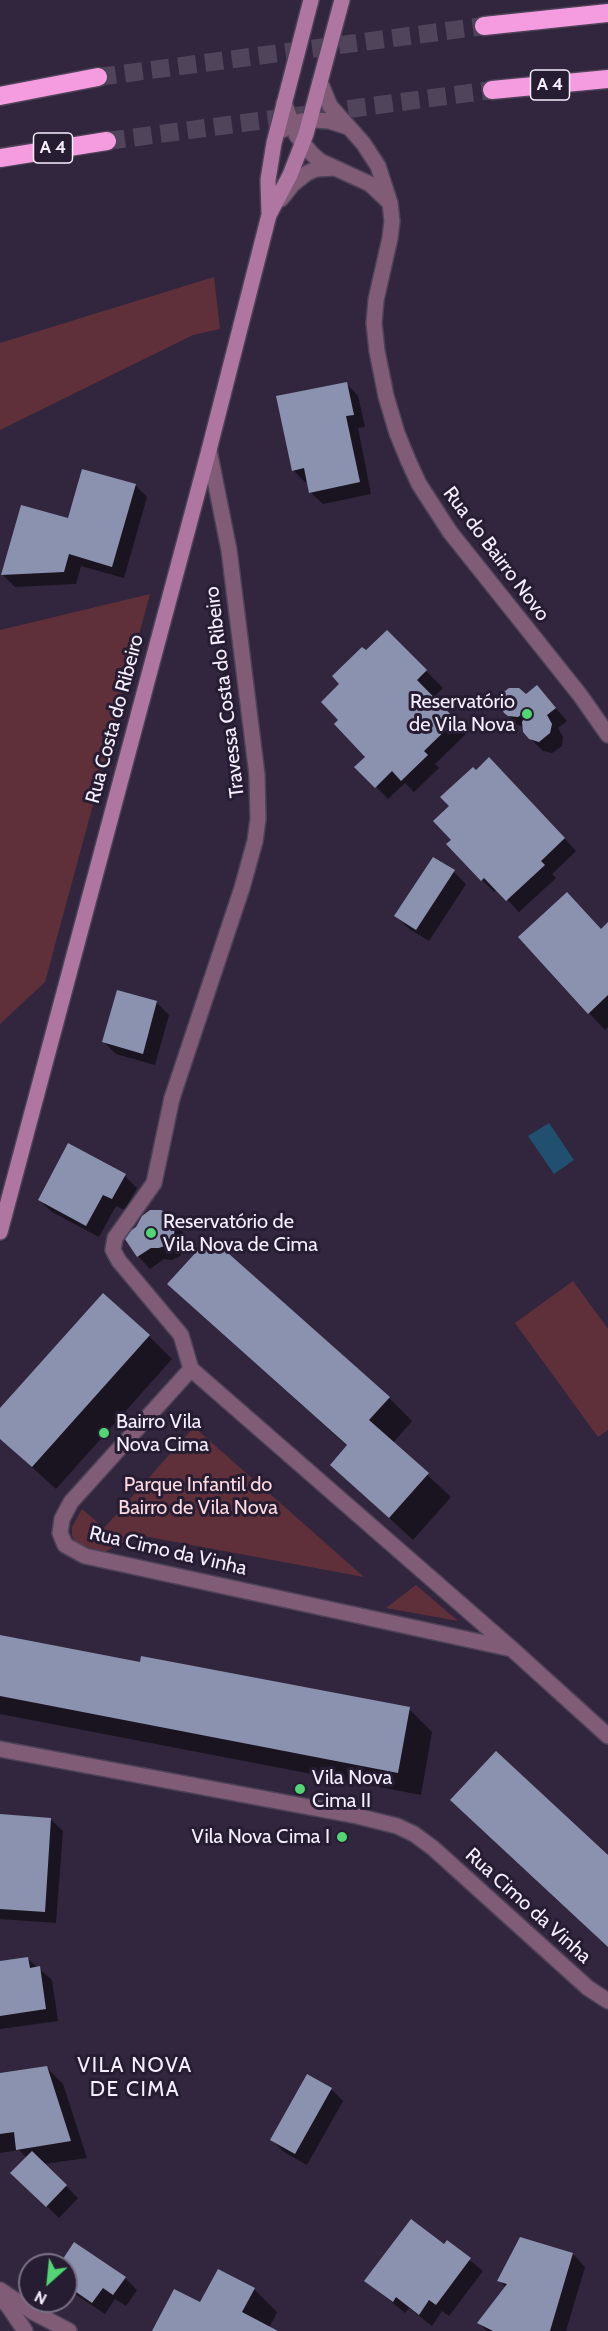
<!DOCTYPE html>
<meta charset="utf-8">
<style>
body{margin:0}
#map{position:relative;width:608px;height:2331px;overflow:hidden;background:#31263d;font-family:Cabin,sans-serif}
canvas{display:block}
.north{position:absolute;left:18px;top:2253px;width:60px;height:60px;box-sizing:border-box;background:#271d33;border:2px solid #7a7185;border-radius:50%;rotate:207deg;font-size:16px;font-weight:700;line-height:24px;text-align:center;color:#f6efff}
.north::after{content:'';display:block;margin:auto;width:21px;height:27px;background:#52d673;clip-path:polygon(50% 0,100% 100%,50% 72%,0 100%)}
</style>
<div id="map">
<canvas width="608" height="2331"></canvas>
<div class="north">N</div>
</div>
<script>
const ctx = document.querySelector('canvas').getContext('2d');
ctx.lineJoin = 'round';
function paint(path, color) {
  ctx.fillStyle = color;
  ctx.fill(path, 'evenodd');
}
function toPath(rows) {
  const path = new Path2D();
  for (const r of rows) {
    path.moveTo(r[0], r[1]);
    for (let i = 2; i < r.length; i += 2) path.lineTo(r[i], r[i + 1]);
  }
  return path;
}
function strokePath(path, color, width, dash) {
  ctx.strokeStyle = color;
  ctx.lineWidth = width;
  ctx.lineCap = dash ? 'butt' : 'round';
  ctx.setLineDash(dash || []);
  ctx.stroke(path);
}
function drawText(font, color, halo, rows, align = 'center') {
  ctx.font = font + ' Cabin,sans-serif';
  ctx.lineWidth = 6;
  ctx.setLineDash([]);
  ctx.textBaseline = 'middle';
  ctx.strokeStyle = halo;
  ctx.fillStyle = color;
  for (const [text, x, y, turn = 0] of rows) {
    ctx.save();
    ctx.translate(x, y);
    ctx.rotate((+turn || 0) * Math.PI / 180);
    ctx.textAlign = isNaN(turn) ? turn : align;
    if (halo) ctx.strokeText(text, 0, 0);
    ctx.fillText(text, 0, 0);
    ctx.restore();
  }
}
const green = toPath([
 [214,277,220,329,193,335,0,430,0,343],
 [150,594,45,982,0,1024,0,630],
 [573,1281,608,1329,608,1430,598,1437,515,1323],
 [194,1427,364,1577,138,1535,99,1555,77,1544,72,1536,72,1527,82,1509,104,1528],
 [416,1585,458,1621,386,1608]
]);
const water = toPath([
 [549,1123,574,1160,554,1174,528,1136]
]);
const shadow = toPath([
 [346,383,358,396,365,427,358,428,371,494,323,504,310,492,308,482,305,482,293,470],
 [135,485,147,497,124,578,81,566,76,584,15,587,3,575,22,507,69,520],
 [387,632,443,688,433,698,467,733,435,764,439,768,414,792,405,783,388,799,357,767,367,757,341,720,342,684,366,652],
 [537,687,567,721,558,728,563,737,562,746,552,753,543,751,530,738,524,727,518,725,505,712],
 [502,771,576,851,552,874,556,878,519,912,497,889,494,892,448,845,453,840,451,806],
 [454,872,466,884,429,941,408,928,396,916],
 [608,924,608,1027,605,1030,589,1013,601,930],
 [118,991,157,1003,169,1015,155,1065,116,1054,104,1042],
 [125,1176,137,1188,125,1210,116,1206,99,1237,52,1212,39,1200],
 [170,1217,185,1235,186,1248,179,1257,172,1260,164,1259,150,1269,138,1256,125,1236],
 [169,1284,389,1398,412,1421,393,1443,451,1497,413,1540,332,1465,348,1447],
 [149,1336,172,1359,56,1489,0,1438,0,1410],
 [0,1637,141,1664,409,1709,432,1732,421,1795,0,1714],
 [0,1815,50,1819,63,1831,56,1923,0,1919],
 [28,1959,52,1980,58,2021,0,2029,0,1963],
 [46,2067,63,2084,87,2158,44,2164,78,2198,59,2218,12,2173,27,2158,19,2150,0,2153,0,2075],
 [331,2089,343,2101,307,2165,284,2152,272,2140],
 [447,2242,483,2271,449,2316,442,2311,432,2326,409,2308,405,2313,366,2281,444,2246],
 [75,2244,125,2278,137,2290,126,2306,115,2299,105,2314,66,2288,66,2265,60,2265],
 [573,2254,585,2267,566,2331,487,2331,479,2323,506,2287,499,2280],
 [254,2289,277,2312,269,2328,275,2331,153,2331,201,2304]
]);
const building = toPath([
 [347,382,354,415,346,416,360,482,309,493,304,468,292,471,276,396],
 [82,469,136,484,112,567,69,554,64,572,1,575,21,505,68,518],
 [387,630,427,670,417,680,456,720,424,751,428,755,401,781,392,771,375,788,354,767,365,757,334,724,338,720,321,702,339,684,332,676,362,647,366,650],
 [537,685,556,708,547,715,552,724,550,733,539,742,529,739,523,732,522,722,525,717,522,714,518,717,508,716,504,713,499,704,501,694,509,688,519,688,526,694],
 [489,757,565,838,541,861,545,865,506,901,484,878,481,881,446,844,451,840,433,821,449,806,440,797,473,767,476,770],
 [433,857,455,870,416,930,394,916],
 [567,892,601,929,608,922,608,995,588,1014,518,937],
 [117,990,157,1001,143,1054,102,1042],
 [68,1143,126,1174,112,1199,103,1195,86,1226,38,1200],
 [150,1210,161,1210,171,1216,175,1226,174,1235,167,1245,159,1248,151,1248,137,1257,123,1236,136,1227,142,1216],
 [210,1237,390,1397,369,1420,429,1473,389,1518,330,1465,347,1445,167,1284],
 [103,1293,150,1335,32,1467,0,1439,0,1408],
 [0,1635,140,1662,141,1656,410,1707,398,1773,0,1696],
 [496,1751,608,1855,608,1947,450,1800],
 [0,1814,51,1818,45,1912,0,1909],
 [28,1957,30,1968,40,1966,46,2009,0,2016,0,1961],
 [47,2066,71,2141,16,2150,14,2132,0,2134,0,2073],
 [307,2074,332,2088,295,2154,270,2140],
 [32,2151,67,2185,46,2207,10,2173],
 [411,2219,444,2244,447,2240,471,2258,436,2305,429,2300,419,2315,396,2297,393,2302,364,2281],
 [520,2237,573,2253,550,2331,493,2331,477,2323,507,2284,497,2281],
 [74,2242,126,2277,113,2295,103,2288,92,2303,66,2285,66,2265,59,2265],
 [218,2269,255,2288,242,2312,278,2331,152,2331,174,2289,200,2302]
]);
const motorwayTunnel = toPath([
 [98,77,484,26],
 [107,141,492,90]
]);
const service = toPath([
 [172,1098,154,1183,115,1238,113,1250,119,1261,181,1335,191,1369],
 [0,2297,9,2307,25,2331]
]);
const minor = toPath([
 [320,82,330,106,363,143,378,166,390,203,392,221,390,238,376,300,374,323,377,351,386,396,397,433,408,460,419,484,450,532,580,695,608,735],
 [284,103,297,136,312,154,320,161,370,184,388,201],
 [282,130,301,121,314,120,329,121,348,127],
 [281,199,292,185,307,173,316,169,335,168],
 [172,1098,242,888,255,841,258,819,257,775,229,550,209,450],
 [512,1649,85,1556,65,1545,60,1533,62,1519,71,1502,191,1369,512,1649,608,1736],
 [0,1749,357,1816,397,1826,414,1834,433,1848,588,1988,608,2001],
 [0,2290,33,2312,69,2331]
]);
const secondary = toPath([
 [269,212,268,180,274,143,311,0],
 [0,1232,209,450,269,215,290,175,306,134,342,0]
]);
const motorway = toPath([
 [484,26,608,13],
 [492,90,608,79],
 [0,96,98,77],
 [0,158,107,141]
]);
const markers = [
 [527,714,6,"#52d673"],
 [151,1233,6,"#52d673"],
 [104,1433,6,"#52d673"],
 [300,1789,6,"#52d673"],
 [342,1837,6,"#52d673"]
];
const shields = [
 [550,85,39],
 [53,148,39]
];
const shieldNames = [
 ["A 4",550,85],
 ["A 4",53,148]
];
const streetNames = [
 ["Rua do Bairro Novo",496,554,53],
 ["Travessa Costa do Ribeiro",225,692,-97],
 ["Rua Costa do Ribeiro",115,719,-75],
 ["Rua Cimo da Vinha",168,1551,13],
 ["Rua Cimo da Vinha",528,1906,42]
];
const poiNames = [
 ["Reservatório",515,702,"right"],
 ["de Vila Nova",515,725,"right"],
 ["Reservatório de",163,1222],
 ["Vila Nova de Cima",163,1245],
 ["Bairro Vila",116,1422],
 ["Nova Cima",116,1445],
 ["Vila Nova",312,1778],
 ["Cima II",312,1801],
 ["Vila Nova Cima I",330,1837,"right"]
];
const parkNames = [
 ["Parque Infantil do",198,1485],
 ["Bairro de Vila Nova",198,1508]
];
const neighbourhoodNames = [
 ["VILA NOVA",135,2066],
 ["DE CIMA",135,2090]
];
paint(green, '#60303a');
paint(water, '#204f70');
paint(shadow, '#0007');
paint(building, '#8b92af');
strokePath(motorwayTunnel, '#4f445a', 18, [18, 9]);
strokePath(service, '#4d4258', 18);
strokePath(minor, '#4d4258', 18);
strokePath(secondary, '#4d4258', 18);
strokePath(motorway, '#4d4258', 21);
strokePath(service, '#805c77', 15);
strokePath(minor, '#805c77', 15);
strokePath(secondary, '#af76a1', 15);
strokePath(motorway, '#f59bdf', 18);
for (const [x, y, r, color] of markers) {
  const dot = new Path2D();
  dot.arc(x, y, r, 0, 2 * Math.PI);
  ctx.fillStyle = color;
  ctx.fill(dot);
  strokePath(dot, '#271d33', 2);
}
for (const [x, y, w] of shields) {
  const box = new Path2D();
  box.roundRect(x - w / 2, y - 15, w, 30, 4.5);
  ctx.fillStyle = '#271d33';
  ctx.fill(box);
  strokePath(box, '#f6efff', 1.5);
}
drawText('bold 18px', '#f6efff', null, shieldNames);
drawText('20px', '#f6efff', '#271d33', streetNames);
drawText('20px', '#f6efff', '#271d33', poiNames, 'left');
drawText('20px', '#fed9df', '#271d33', parkNames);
ctx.letterSpacing = '1.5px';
drawText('21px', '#f6efff', '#271d33', neighbourhoodNames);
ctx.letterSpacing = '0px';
</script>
